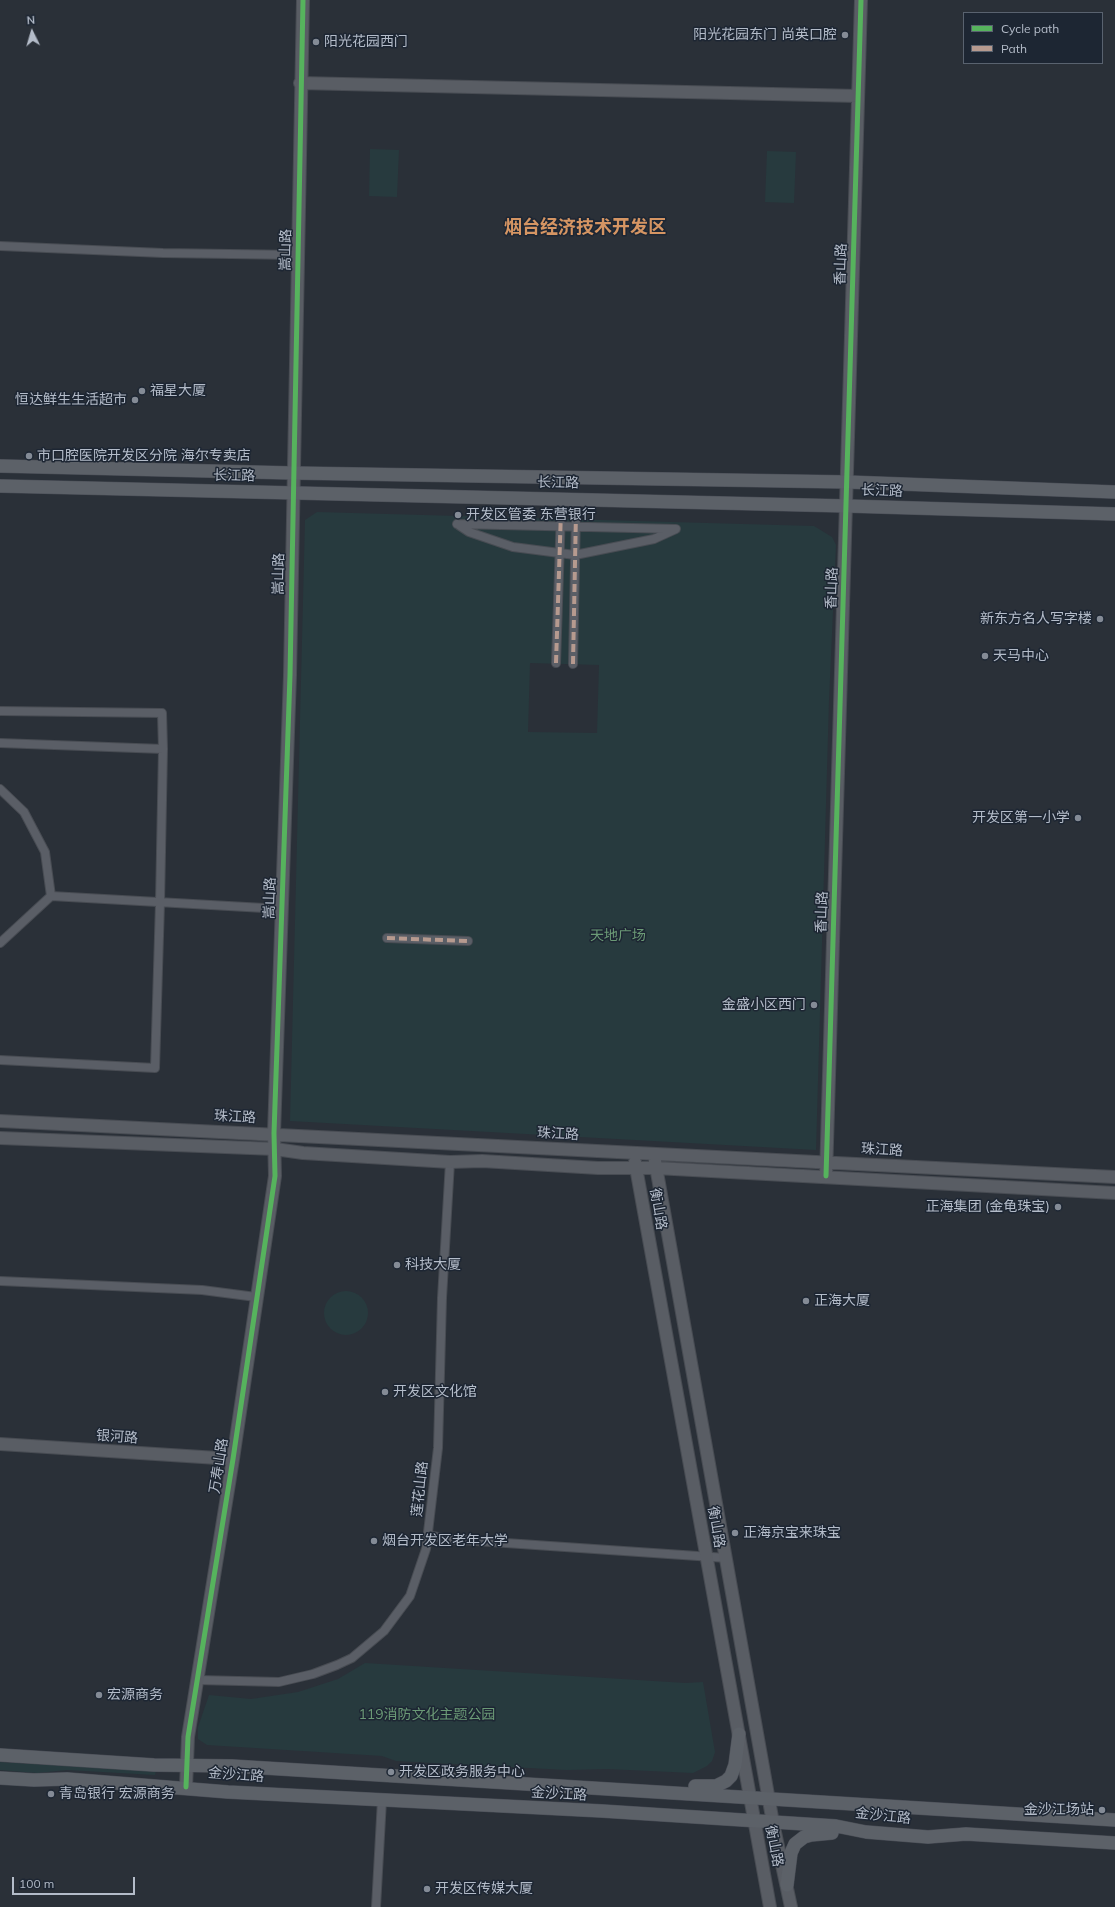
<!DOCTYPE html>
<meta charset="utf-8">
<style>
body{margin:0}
#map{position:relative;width:1115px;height:1907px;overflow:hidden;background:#2a3038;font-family:Mulish,sans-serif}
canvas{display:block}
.legend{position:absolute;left:963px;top:12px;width:140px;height:52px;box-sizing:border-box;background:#1d2633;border:1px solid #59626f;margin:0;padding:5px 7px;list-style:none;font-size:12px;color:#b4bcc9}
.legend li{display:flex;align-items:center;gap:8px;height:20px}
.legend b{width:20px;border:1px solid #59626f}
.north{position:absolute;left:12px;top:12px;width:40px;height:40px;-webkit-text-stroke:3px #1d2633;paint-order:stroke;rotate:355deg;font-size:11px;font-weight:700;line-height:16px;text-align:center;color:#b4bcc9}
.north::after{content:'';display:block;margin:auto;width:14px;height:18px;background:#b4bcc9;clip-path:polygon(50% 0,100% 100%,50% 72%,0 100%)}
.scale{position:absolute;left:12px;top:1877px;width:123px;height:18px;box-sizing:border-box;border:2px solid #b4bcc9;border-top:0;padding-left:5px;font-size:12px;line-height:14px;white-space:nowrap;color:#b4bcc9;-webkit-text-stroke:3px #1d2633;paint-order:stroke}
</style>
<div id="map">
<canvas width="1115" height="1907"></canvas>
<ul class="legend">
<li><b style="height:5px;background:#56b35d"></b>Cycle path</li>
<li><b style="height:5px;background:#b69a8f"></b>Path</li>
</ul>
<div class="north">N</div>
<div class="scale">100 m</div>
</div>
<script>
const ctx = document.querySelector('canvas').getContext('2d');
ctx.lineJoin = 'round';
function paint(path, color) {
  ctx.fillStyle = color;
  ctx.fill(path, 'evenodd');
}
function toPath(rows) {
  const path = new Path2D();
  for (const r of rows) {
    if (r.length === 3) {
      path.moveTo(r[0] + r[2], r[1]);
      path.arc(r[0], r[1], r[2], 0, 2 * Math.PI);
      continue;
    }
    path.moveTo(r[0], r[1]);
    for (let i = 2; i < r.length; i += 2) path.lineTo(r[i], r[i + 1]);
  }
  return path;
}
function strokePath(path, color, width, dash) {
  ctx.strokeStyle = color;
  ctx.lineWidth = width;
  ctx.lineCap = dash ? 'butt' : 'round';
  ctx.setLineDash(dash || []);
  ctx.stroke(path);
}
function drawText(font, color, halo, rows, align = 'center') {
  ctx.font = font + ' Mulish,"Noto Sans SC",sans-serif';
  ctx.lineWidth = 3;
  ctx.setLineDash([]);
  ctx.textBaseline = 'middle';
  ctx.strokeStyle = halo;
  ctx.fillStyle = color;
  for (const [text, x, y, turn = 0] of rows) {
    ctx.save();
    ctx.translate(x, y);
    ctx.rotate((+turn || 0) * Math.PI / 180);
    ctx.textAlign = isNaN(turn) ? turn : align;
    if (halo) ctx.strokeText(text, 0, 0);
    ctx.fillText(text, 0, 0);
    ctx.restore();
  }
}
const green = toPath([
 [370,149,399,150,397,197,369,196],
 [767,151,796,152,794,203,765,202],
 [317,512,814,526,832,537,836,545,829,700,816,1150,290,1121,305,520],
 [530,663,599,665,597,733,528,732],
 [346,1313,22],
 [365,1663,686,1683,703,1682,715,1752,712,1761,707,1766,693,1773,607,1769,567,1770,396,1761,382,1756,207,1745,198,1739,198,1727,209,1695,251,1699,298,1692,338,1679],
 [0,1762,156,1771,155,1775,67,1770,37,1773,0,1770]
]);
const street = toPath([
 [0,246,163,253,298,255],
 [457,524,676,529,654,539,575,555,513,547,469,532,457,524],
 [556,663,561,511],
 [573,664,576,512],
 [0,711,162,713,163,749,160,903,155,1068,0,1060],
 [0,743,163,749],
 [0,789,24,812,45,852,51,896,0,943],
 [51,896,282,909],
 [387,938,468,941],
 [0,1281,202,1290,256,1297],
 [428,1535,447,1539,727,1558],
 [198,1680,279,1682,313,1674,337,1665,352,1658,384,1631,410,1596,426,1549,438,1448,442,1298,450,1162],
 [376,1907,382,1800]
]);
const secondary = toPath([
 [300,83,858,96],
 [0,1121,1115,1177],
 [0,1138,275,1149,303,1153,450,1162,482,1161,598,1168,656,1168,1115,1193],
 [655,1161,773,1823,791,1907],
 [635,1162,770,1907],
 [826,1176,861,0],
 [0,1444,233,1459],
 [186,1787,188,1737,233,1459,275,1176,274,1133,290,675,303,0]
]);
const primary = toPath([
 [0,466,293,473,848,482,1115,492],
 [0,486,847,506,1115,514],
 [0,1755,154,1765,232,1766,1115,1820],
 [0,1778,34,1780,67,1779,228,1792,602,1811,836,1826,866,1832,928,1837,966,1834,1115,1843],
 [695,1786,716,1786,726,1781,731,1776,735,1765,739,1734],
 [787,1885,791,1853,795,1844,804,1837,811,1835,832,1833]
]);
const quiet = toPath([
 [556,663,561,511],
 [573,664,576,512],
 [387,938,468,941]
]);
const cycleway = toPath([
 [826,1176,861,0],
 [186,1787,188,1737,233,1459,275,1176,274,1133,290,675,303,0]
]);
const markers = [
 [845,35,4,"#848b96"],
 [316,42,4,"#848b96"],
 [142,391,4,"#848b96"],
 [135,400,4,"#848b96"],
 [29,456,4,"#848b96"],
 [458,515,4,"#848b96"],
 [1100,619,4,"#848b96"],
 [985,656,4,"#848b96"],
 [1078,818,4,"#848b96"],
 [814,1005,4,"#848b96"],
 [1058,1207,4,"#848b96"],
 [397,1265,4,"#848b96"],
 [806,1301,4,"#848b96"],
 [385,1392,4,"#848b96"],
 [735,1533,4,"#848b96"],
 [374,1541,4,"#848b96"],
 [99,1695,4,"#848b96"],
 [391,1772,4,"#848b96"],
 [51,1794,4,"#848b96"],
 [1102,1810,4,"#848b96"],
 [427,1889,4,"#848b96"]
];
const poiNames = [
 ["阳光花园东门 尚英口腔",837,35,"right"],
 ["阳光花园西门",324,42],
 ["福星大厦",150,391],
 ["恒达鲜生生活超市",127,400,"right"],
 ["市口腔医院开发区分院 海尔专卖店",37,456],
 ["开发区管委 东营银行",466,515],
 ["新东方名人写字楼",1092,619,"right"],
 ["天马中心",993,656],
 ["开发区第一小学",1070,818,"right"],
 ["金盛小区西门",806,1005,"right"],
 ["正海集团 (金龟珠宝)",1050,1207,"right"],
 ["科技大厦",405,1265],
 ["正海大厦",814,1301],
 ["开发区文化馆",393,1392],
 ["正海京宝来珠宝",743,1533],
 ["烟台开发区老年大学",382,1541],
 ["宏源商务",107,1695],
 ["开发区政务服务中心",399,1772],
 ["青岛银行 宏源商务",59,1794],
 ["金沙江场站",1094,1810,"right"],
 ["开发区传媒大厦",435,1889]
];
const streetNames = [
 ["嵩山路",286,250,-89],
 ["香山路",841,264,-88],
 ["长江路",234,476,1],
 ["长江路",558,483,1],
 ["长江路",882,491,2],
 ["嵩山路",279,574,-89],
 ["香山路",832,588,-88],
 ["嵩山路",270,898,-88],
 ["香山路",822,912,-88],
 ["珠江路",235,1117,3],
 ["珠江路",558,1134,3],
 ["珠江路",882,1150,3],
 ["衡山路",658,1209,80],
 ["银河路",117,1437,4],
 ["万寿山路",219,1466,-81],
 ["莲花山路",420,1489,-84],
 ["衡山路",716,1527,80],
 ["金沙江路",236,1775,4],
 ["金沙江路",559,1794,3],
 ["金沙江路",883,1816,6],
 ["衡山路",774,1846,79]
];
const parkNames = [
 ["天地广场",618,936],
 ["119消防文化主题公园",427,1715]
];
const districtNames = [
 ["烟台经济技术开发区",585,228]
];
paint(green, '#273a3e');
strokePath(street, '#484c53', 10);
strokePath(secondary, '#484c53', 14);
strokePath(primary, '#484c55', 14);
strokePath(street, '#5a5e66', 8);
strokePath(secondary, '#595d64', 12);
strokePath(primary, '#5c6168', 13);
strokePath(quiet, '#b69a8f', 4, [8, 4]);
strokePath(cycleway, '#56b35d', 5);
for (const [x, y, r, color] of markers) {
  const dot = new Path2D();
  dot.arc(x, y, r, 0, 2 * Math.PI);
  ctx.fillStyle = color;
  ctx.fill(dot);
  strokePath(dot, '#1d2633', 1.5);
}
drawText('14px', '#b4bcc9', '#1d2633', poiNames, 'left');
drawText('14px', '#b4bcc9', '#1d2633', streetNames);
drawText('14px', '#6b9a76', '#1d2633', parkNames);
drawText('bold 18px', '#d59563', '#1d2633', districtNames);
</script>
